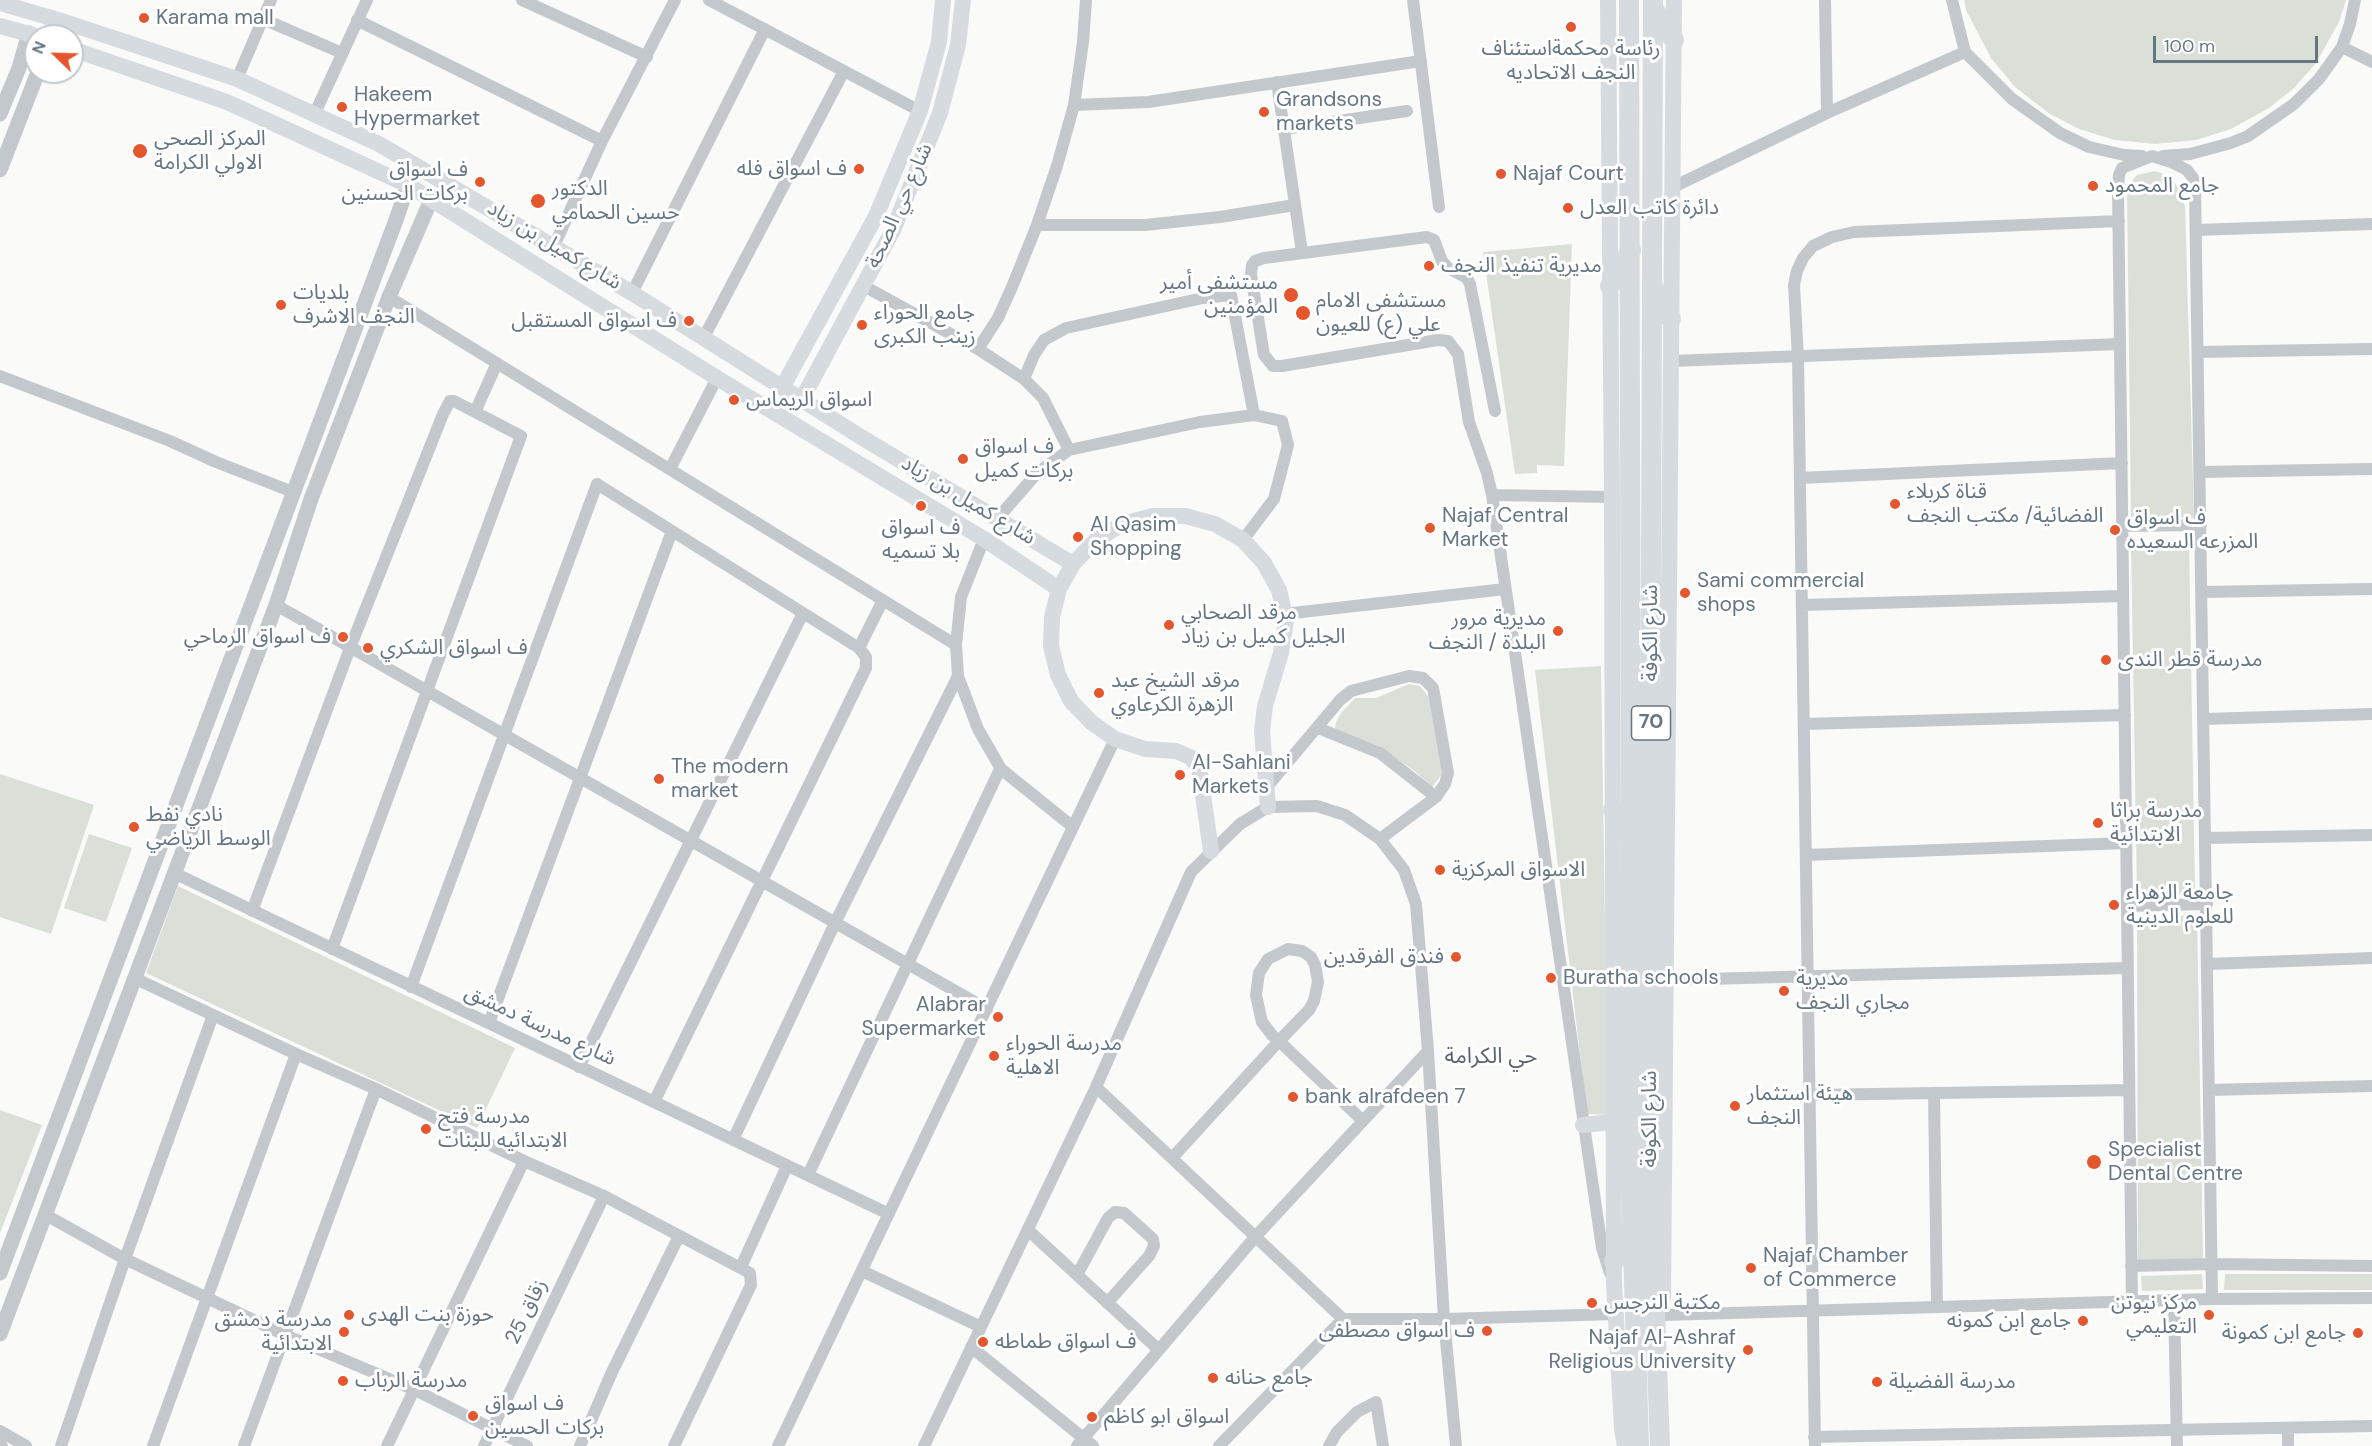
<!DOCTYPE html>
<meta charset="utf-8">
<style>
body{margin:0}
#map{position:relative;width:2372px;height:1446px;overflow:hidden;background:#fafaf8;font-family:"DM Sans",sans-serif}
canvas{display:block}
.north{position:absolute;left:24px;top:24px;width:60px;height:60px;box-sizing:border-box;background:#fff;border:2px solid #c1c8cd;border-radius:50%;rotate:293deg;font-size:16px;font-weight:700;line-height:24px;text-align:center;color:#657683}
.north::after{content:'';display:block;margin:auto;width:21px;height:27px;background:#e4572e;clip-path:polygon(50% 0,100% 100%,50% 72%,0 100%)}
.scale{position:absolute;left:2153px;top:36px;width:165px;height:27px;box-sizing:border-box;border:3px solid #657683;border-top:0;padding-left:8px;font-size:18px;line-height:21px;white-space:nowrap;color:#657683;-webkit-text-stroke:4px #fff;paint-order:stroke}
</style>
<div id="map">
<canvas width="2372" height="1446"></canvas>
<div class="north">N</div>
<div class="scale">100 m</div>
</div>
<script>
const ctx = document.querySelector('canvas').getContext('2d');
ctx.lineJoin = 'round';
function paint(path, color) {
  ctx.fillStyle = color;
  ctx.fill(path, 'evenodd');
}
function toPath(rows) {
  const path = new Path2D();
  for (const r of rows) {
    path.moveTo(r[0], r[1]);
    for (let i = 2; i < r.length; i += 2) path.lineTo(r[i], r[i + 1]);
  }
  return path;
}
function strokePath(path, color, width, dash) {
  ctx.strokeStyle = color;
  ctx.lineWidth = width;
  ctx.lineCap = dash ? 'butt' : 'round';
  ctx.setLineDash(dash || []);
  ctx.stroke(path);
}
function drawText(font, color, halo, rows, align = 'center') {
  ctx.font = font + ' "DM Sans","Noto Sans Arabic",sans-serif';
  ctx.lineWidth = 6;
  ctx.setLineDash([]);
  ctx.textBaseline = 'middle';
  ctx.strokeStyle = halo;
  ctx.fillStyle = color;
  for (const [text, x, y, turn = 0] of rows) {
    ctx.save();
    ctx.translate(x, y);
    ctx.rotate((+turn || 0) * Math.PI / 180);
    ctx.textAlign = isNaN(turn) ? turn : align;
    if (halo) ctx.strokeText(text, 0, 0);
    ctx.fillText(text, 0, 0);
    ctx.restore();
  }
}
const green = toPath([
 [1964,0,2346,0,2339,22,2316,63,2294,88,2269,108,2231,129,2196,140,2155,144,2115,140,2079,129,2050,114,2015,87,1991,58,1967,12],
 [2155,171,2169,176,2177,186,2185,206,2194,518,2131,518,2127,187,2137,175],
 [1572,244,1564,466,1537,465,1537,473,1515,474,1483,252],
 [2189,542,2195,894,2137,895,2131,543],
 [1601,666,1608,1115,1587,1114,1535,670],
 [1409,684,1420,686,1428,696,1443,773,1432,787,1416,772,1379,746,1335,729,1336,722,1341,713,1355,698,1376,698],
 [0,774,94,805,51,934,0,917],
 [89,834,132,848,106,922,64,908],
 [178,886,515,1048,477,1128,146,973],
 [2197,915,2203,1260,2138,1263,2137,918],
 [0,1110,42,1125,0,1233],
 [2202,1274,2203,1289,2142,1291,2141,1276],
 [2225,1274,2372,1274,2372,1290,2224,1290]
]);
const minor = toPath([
 [522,0,647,57],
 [709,0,920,111],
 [1413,0,1439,207],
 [1825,0,1827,113],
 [1952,0,1965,52,2012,99,2060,133,2089,147,2124,155,2142,156],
 [263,19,342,53],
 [357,20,602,141],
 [2342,47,2372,62],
 [237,79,271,0],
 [1277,82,1302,252],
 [1074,105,1148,102,1421,61],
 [315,113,367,0],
 [1284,129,1407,111],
 [2163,156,2190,154,2231,143,2248,136,2294,104,2319,79,2342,47,2350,24,2355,0],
 [1671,188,1827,113,1965,52],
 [1037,225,1145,225,1220,217,1295,205],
 [2196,230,2372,224],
 [554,246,602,141,675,0],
 [864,286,978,349,1024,379,1043,398,1069,450],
 [632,293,765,29],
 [389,297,956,645],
 [703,339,844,71],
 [978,349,998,318,1012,287,1037,225,1057,166,1074,105,1083,42,1086,0],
 [2198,352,2372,349],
 [1671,361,2120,344],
 [0,376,170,441,216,462,293,492],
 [1024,379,1034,355,1044,340,1066,328,1203,298,1231,295,1254,415],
 [1495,411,1470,284,1467,278,1448,268,1442,261,1434,240,1427,237,1264,258,1255,261,1252,265,1251,275,1264,355,1273,366,1282,366,1438,340,1448,341,1458,354,1469,422,1487,473,1492,495,1602,1248,1610,1273],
 [475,412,497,363],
 [670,469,717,378],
 [2200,472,2372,469],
 [1800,478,2122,463],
 [1492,495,1612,497],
 [998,518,1037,473,1069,450,1200,422,1254,415,1282,421,1288,445,1274,499,1243,540],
 [2122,526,2201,525],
 [984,539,961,597,956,645,958,676,978,729,1001,769,1073,827],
 [2202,592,2372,589],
 [276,605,987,1009],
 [1802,605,2123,596],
 [1284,614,1505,589],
 [859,648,883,600],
 [2204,719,2372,714],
 [1804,724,2125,715],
 [1318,728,1380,753,1436,797],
 [1266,788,1340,700,1351,691,1409,676,1423,678,1433,688,1448,773,1445,784,1436,797,1380,839],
 [2206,838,2372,835],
 [1806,855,2126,843],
 [174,873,889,1214],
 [2127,906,2207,904],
 [252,911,350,648,443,414,450,401,454,401,521,436,332,949],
 [2208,964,2372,958],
 [134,978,296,1054,376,1089,524,1161,604,1196,750,1273,751,1285,674,1446],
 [1666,980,2128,968],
 [411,987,597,484,859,648,866,657,866,668,654,1102],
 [489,1023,672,531],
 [579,1067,803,613],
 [1096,1087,1343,1319,1444,1319,1615,1314],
 [2209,1090,2372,1086],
 [1934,1093,1937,1307],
 [1809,1095,2129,1090],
 [733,1140,835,923,958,676],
 [1173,1157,1279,1041,1309,1010,1314,1001,1318,982,1315,965,1311,957,1302,951,1288,949,1268,959,1259,973,1256,995,1262,1022,1272,1035,1279,1041,1362,1120],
 [808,1175,1000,769],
 [44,1214,125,1259,285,1335,413,1389,527,1446],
 [1028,1230,1159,1350],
 [2131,1266,2212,1264,2372,1266],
 [741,1267,787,1166],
 [862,1271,981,1327],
 [1077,1275,1108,1218,1115,1212,1124,1213,1153,1239,1154,1246,1149,1256,1107,1303],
 [2174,1301,2177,1446],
 [2132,1302,2118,187,2119,175,2122,168,2152,156,2171,162,2187,170,2193,178,2195,187,2212,1299],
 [1663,1315,2212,1299,2372,1298],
 [971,1347,1093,1446],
 [0,1431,26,1446],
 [1814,1437,2372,1426],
 [0,1444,2,1446],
 [61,1446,125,1259,213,1015],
 [153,1446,296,1054],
 [244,1446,376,1089],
 [387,1446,524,1161],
 [484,1446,604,1196],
 [580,1446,612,1372,679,1236],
 [778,1446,1115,739],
 [924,1446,1096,1087,1191,872,1240,824,1268,807,1317,806,1345,815,1380,839,1404,870,1416,904,1428,1051,1444,1319,1456,1446],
 [1077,1446,1256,1236,1428,1051],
 [1219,1446,1343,1319],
 [1329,1446,1337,1432,1357,1412,1376,1402,1383,1446],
 [1815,1446,1798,358,1794,285,1797,271,1803,258,1813,246,1832,237,1854,232,2119,221],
 [2288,1446,2288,1428]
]);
const tertiary = toPath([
 [0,114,19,68,29,33],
 [0,170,38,72],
 [0,1273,396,220,408,185],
 [0,1334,276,605,311,499,389,297,431,200]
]);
const secondary = toPath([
 [1608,0,1612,497,1614,1282,1622,1429,1625,1446],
 [0,3,65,22,237,79,379,144,632,293,861,437,1073,564],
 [0,26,36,36],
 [72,49,227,102,408,185,717,378,984,539,1059,589],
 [783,386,876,216,920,111,939,42,943,0],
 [802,399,893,230,940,113,958,45,963,0],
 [1211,851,1199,767,1190,757,1176,751,1145,749,1115,739,1091,722,1071,701,1058,675,1051,646,1052,617,1059,589,1073,564,1095,541,1122,524,1153,516,1185,516,1215,524,1243,540,1264,563,1279,590,1286,620,1281,653,1265,706,1262,731,1268,807],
 [1583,1125,1613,1122],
 [1663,1298,1674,0]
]);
const trunk = toPath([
 [1629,0,1631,835,1630,1149,1639,1446],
 [1653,0,1649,1152,1660,1446],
 [1653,8,1674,40],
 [1652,285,1671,319],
 [1610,286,1631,250],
 [1613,810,1631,835],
 [1614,1262,1630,1227]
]);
const markers = [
 [144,18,6,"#e4572e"],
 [1571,27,6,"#e4572e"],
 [342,107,6,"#e4572e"],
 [1264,112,6,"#e4572e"],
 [140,151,8,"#e4572e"],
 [859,169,6,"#e4572e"],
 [1501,174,6,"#e4572e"],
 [480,182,6,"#e4572e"],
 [2093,186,6,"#e4572e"],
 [538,201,8,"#e4572e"],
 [1568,208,6,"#e4572e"],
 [1429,266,6,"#e4572e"],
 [1291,295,8,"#e4572e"],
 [281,305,6,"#e4572e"],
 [1303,313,8,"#e4572e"],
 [689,321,6,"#e4572e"],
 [862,325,6,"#e4572e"],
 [734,400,6,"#e4572e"],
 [963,459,6,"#e4572e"],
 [1895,504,6,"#e4572e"],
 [921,506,6,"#e4572e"],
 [1430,528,6,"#e4572e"],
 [2115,530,6,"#e4572e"],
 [1078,537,6,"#e4572e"],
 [1685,593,6,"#e4572e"],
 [1169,625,6,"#e4572e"],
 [1558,631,6,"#e4572e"],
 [343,637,6,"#e4572e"],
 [368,648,6,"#e4572e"],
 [2106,660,6,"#e4572e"],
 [1099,693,6,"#e4572e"],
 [1180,775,6,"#e4572e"],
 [659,779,6,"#e4572e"],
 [2098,823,6,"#e4572e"],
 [134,827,6,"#e4572e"],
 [1440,870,6,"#e4572e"],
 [2114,905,6,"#e4572e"],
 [1456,957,6,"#e4572e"],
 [1551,978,6,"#e4572e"],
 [1784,991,6,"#e4572e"],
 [998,1017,6,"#e4572e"],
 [994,1056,6,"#e4572e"],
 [1293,1097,6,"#e4572e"],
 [1735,1106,6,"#e4572e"],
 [426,1129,6,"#e4572e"],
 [2094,1162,8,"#e4572e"],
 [1751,1268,6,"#e4572e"],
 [1592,1303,6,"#e4572e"],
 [349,1315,6,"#e4572e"],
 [2209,1315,6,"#e4572e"],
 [2083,1321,6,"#e4572e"],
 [1487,1331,6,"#e4572e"],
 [344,1332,6,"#e4572e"],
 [2358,1333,6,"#e4572e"],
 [983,1342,6,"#e4572e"],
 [1748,1350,6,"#e4572e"],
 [1213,1378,6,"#e4572e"],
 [343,1381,6,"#e4572e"],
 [1877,1382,6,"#e4572e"],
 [473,1416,6,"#e4572e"],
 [1092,1417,6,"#e4572e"]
];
const shields = [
 [1651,723,39]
];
const shieldNames = [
 ["70",1651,723]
];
const poiNames = [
 ["Karama mall",156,18],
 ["رئاسة محكمةاستئناف",1571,49,"center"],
 ["النجف الاتحاديه",1571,73,"center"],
 ["Hakeem",354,95],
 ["Hypermarket",354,119],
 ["Grandsons",1276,100],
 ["markets",1276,124],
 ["المركز الصحي",154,139],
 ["الاولي الكرامة",154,163],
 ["ف اسواق فله",847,169,"right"],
 ["ف اسواق",468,170,"right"],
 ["بركات الحسنين",468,194,"right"],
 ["Najaf Court",1513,174],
 ["جامع المحمود",2105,186],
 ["الدكتور",552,189],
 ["حسين الحمامي",552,213],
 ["دائرة كاتب العدل",1580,208],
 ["مديرية تنفيذ النجف",1441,266],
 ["مستشفى أمير",1278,283,"right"],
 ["المؤمنين",1278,307,"right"],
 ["بلديات",293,293],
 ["النجف الاشرف",293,317],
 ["مستشفى الامام",1316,301],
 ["علي (ع) للعيون",1316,325],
 ["جامع الحوراء",874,313],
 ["زينب الكبرى",874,337],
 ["ف اسواق المستقبل",677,321,"right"],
 ["اسواق الريماس",746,400],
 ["ف اسواق",975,447],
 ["بركات كميل",975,471],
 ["قناة كربلاء",1907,492],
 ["الفضائية/ مكتب النجف",1907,516],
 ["Najaf Central",1442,516],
 ["Market",1442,540],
 ["ف اسواق",2127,518],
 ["المزرعه السعيده",2127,542],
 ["Al Qasim",1090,525],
 ["Shopping",1090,549],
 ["ف اسواق",921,528,"center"],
 ["بلا تسميه",921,552,"center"],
 ["Sami commercial",1697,581],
 ["shops",1697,605],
 ["مرقد الصحابي",1181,613],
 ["الجليل كميل بن زياد",1181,637],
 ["مديرية مرور",1546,619,"right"],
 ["البلدة / النجف",1546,643,"right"],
 ["ف اسواق الرماحي",331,637,"right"],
 ["ف اسواق الشكري",380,648],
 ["مدرسة قطر الندى",2118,660],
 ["مرقد الشيخ عبد",1111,681],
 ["الزهرة الكرعاوي",1111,705],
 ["Al-Sahlani",1192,763],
 ["Markets",1192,787],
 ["The modern",671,767],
 ["market",671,791],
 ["مدرسة براثا",2110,811],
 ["الابتدائية",2110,835],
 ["نادي نفط",146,815],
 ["الوسط الرياضي",146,839],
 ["الاسواق المركزية",1452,870],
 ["جامعة الزهراء",2126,893],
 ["للعلوم الدينية",2126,917],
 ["فندق الفرقدين",1444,957,"right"],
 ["Buratha schools",1563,978],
 ["مديرية",1796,979],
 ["مجاري النجف",1796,1003],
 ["Alabrar",986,1005,"right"],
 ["Supermarket",986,1029,"right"],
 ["مدرسة الحوراء",1006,1044],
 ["الاهلية",1006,1068],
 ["هيئة استثمار",1747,1094],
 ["النجف",1747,1118],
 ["bank alrafdeen 7",1305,1097],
 ["مدرسة فتح",438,1117],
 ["الابتدائيه للبنات",438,1141],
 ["Specialist",2108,1150],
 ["Dental Centre",2108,1174],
 ["Najaf Chamber",1763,1256],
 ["of Commerce",1763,1280],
 ["مكتبة النرجس",1604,1303],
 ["مركز نيوتن",2197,1303,"right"],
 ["التعليمي",2197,1327,"right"],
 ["حوزة بنت الهدى",361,1315],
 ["مدرسة دمشق",332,1320,"right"],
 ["الابتدائية",332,1344,"right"],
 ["جامع ابن كمونه",2071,1321,"right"],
 ["ف اسواق مصطفى",1475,1331,"right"],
 ["جامع ابن كمونة",2346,1333,"right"],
 ["Najaf Al-Ashraf",1736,1338,"right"],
 ["Religious University",1736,1362,"right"],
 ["ف اسواق طماطه",995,1342],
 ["جامع حنانه",1225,1378],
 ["مدرسة الرباب",355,1381],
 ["مدرسة الفضيلة",1889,1382],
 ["ف اسواق",485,1404],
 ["بركات الحسين",485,1428],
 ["اسواق ابو كاظم",1104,1417]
];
const streetNames = [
 ["شارع حي الصحة",900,206,-66],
 ["شارع كميل بن زياد",554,246,31],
 ["شارع كميل بن زياد",968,501,31],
 ["شارع الكوفة",1651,633,-90],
 ["شارع مدرسة دمشق",540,1026,25],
 ["شارع الكوفة",1650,1119,-90],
 ["زقاق 25",527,1312,-64]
];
const neighbourhoodNames = [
 ["حي الكرامة",1491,1057]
];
paint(green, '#dadfd7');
strokePath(minor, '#c3c8cc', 12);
strokePath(tertiary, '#c3c8cc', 15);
strokePath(secondary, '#d6dbdf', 16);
strokePath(trunk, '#d6dbdf', 20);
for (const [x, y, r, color] of markers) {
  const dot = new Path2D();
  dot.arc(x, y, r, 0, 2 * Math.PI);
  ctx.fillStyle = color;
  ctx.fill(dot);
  strokePath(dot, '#fff', 2);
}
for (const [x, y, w] of shields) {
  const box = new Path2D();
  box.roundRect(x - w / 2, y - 17, w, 34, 4.5);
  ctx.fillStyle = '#fff';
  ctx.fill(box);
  strokePath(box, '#657683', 1.5);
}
drawText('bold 20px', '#657683', null, shieldNames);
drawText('21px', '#657683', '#fff', poiNames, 'left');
drawText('21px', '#657683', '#fff', streetNames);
drawText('22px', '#57646e', '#fff', neighbourhoodNames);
</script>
